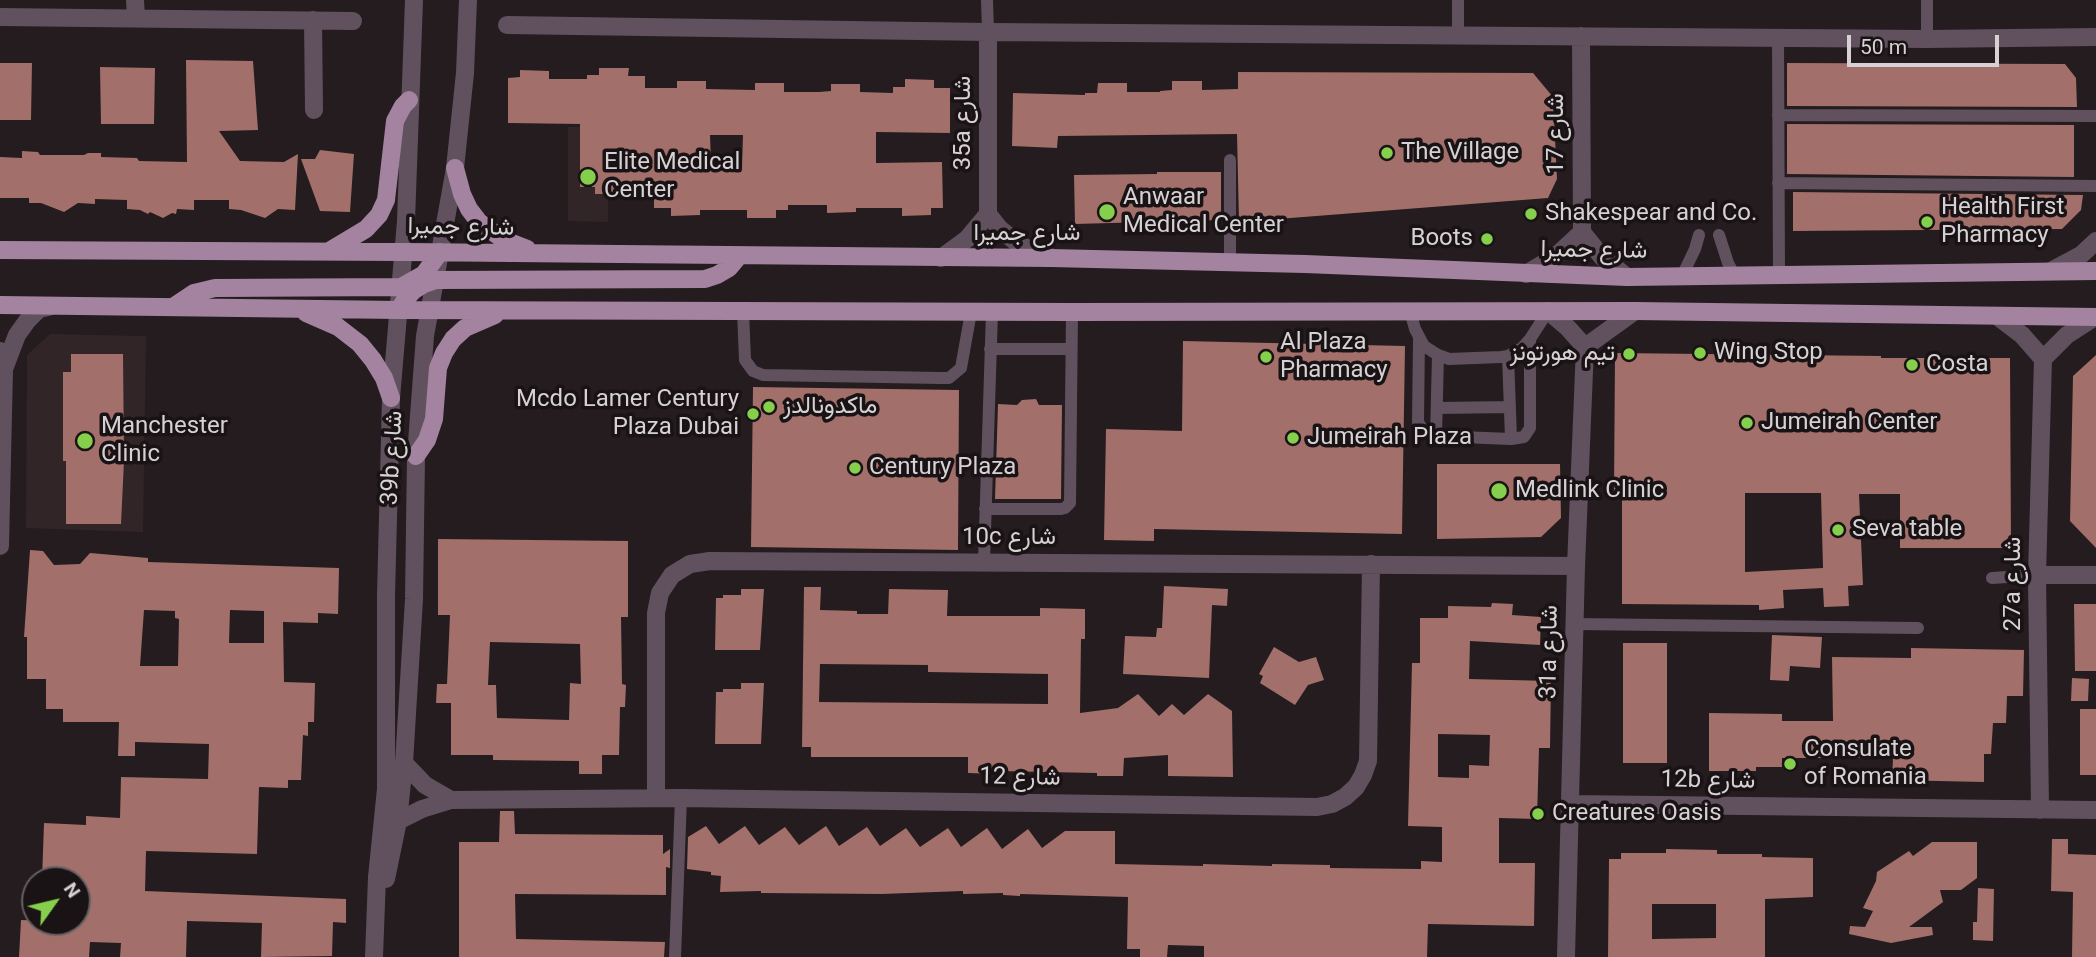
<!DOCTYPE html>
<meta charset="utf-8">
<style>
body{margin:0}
#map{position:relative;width:2096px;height:957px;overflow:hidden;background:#241c1e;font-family:Roboto,sans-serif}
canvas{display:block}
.north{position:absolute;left:21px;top:866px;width:70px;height:70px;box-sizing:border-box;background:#1a1315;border:2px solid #655f61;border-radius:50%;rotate:56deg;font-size:19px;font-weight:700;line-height:28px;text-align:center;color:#d6d1d3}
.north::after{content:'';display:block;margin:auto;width:24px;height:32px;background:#86cf4c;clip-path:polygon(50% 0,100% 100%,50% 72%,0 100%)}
.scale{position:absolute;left:1847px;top:35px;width:152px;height:32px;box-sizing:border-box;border:4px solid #d6d1d3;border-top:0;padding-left:9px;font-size:21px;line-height:24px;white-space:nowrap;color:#d6d1d3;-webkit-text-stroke:5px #1a1315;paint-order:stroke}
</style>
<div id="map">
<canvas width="2096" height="957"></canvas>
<div class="north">N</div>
<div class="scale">50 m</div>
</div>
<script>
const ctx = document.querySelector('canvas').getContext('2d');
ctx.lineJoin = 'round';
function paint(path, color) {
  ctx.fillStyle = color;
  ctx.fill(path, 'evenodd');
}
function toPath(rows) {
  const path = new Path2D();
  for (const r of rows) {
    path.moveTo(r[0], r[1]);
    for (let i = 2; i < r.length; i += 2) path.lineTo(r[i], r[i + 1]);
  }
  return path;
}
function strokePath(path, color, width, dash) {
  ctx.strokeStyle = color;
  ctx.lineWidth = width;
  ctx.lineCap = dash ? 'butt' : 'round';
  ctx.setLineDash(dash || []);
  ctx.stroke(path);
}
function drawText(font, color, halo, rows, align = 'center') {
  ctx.font = font + ' Roboto,Vazirmatn,sans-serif';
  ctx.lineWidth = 7;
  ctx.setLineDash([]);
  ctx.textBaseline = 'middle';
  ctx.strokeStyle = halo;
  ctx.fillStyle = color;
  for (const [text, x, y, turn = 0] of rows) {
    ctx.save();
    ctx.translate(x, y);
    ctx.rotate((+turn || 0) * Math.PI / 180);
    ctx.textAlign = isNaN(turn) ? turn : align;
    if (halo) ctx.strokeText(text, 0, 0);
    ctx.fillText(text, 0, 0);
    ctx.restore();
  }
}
const built = toPath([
 [568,127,608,127,608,222,568,221],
 [50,334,146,336,143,532,26,528,27,355]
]);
const building = toPath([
 [186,60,253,61,258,130,219,131,240,161,284,162,298,154,295,210,278,209,265,218,241,210,229,209,229,200,194,200,194,210,177,209,176,214,172,213,163,218,150,212,148,214,140,210,127,209,127,200,95,199,95,204,78,203,64,212,41,203,29,203,29,198,0,198,0,157,22,158,22,151,38,152,40,155,84,155,88,153,101,153,101,157,137,158,139,161,187,162],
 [0,63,32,63,31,120,0,120],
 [1787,63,2065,64,2076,78,2077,107,1787,106],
 [100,67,155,68,154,124,101,124],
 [599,68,629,68,628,76,645,76,645,88,677,88,677,81,706,81,706,89,755,90,755,83,784,83,784,92,819,92,831,91,831,84,860,84,860,92,893,93,893,87,905,87,905,79,934,80,934,88,950,88,950,133,876,132,876,163,942,162,943,208,931,208,931,215,902,216,902,208,856,208,856,212,827,213,827,205,788,205,788,210,776,210,776,218,747,218,747,210,700,210,700,215,671,216,671,208,654,208,654,194,595,194,595,187,580,187,580,124,508,123,508,78,520,77,520,70,549,71,549,79,587,79,587,75,599,75],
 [710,135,743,135,742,165,711,165],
 [1238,72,1533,73,1553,97,1557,179,1548,198,1239,222,1237,134,1058,136,1057,148,1012,146,1013,93,1085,95,1085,93,1097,93,1098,83,1127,83,1127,92,1160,92,1160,91,1172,90,1172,81,1202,81,1202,90,1238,89],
 [1787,124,2074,125,2074,177,1787,174],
 [320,150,354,154,350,212,320,211,301,159,315,159],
 [1157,172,1221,172,1221,220,1075,224,1074,175,1157,174],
 [1793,192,2083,195,2081,210,2062,229,1793,231],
 [1183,341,1405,346,1402,534,1154,529,1154,541,1104,540,1106,429,1182,431],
 [1615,353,1881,356,1881,358,2010,358,2011,548,1900,548,1900,494,1859,494,1863,585,1848,586,1849,606,1824,607,1823,588,1783,590,1784,608,1759,610,1759,605,1622,604,1622,491,1614,491],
 [1745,493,1821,493,1823,568,1745,572],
 [71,354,123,354,124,461,121,524,66,524,66,461,63,461,63,372,71,372],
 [2096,355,2096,548,2070,521,2073,376],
 [753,387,959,390,958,550,751,547],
 [1036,399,1039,405,1062,405,1061,499,995,499,998,404,1017,405,1022,400],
 [1437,464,1560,464,1561,518,1541,537,1437,539],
 [438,539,628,541,628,617,621,617,622,684,626,685,625,707,620,707,619,755,602,755,602,774,579,774,579,761,493,760,493,755,451,755,451,703,436,703,437,684,447,684,450,615,438,615],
 [490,642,580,644,581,684,570,683,569,720,497,718,496,685,488,685],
 [30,550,43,551,54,565,80,564,90,553,148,558,148,562,339,568,338,614,318,613,318,623,283,622,284,682,315,683,314,722,308,722,308,736,303,735,301,780,288,780,288,788,259,787,257,854,146,851,145,891,346,899,346,923,333,922,332,956,261,957,262,923,187,921,186,957,120,957,121,943,90,942,89,957,19,957,21,920,77,922,77,880,42,880,44,823,86,825,86,816,120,818,121,777,208,779,209,744,135,742,135,756,118,756,119,722,63,722,63,709,46,709,46,679,27,679,27,637,24,637],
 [144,610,175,611,175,618,179,619,178,666,140,666],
 [230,610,264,611,264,643,229,643],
 [1164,586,1228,589,1227,606,1212,605,1209,678,1123,674,1125,636,1156,637,1157,628,1162,628],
 [804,587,821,587,820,610,857,611,857,614,888,614,889,589,948,590,947,616,1040,616,1040,608,1085,609,1085,639,1081,639,1080,713,1118,708,1138,694,1159,716,1172,704,1184,715,1208,694,1232,711,1233,777,1168,776,1168,755,1124,758,1123,776,1097,776,1097,773,997,771,996,774,968,773,968,757,811,757,811,747,802,747],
 [820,664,928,665,928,672,1048,674,1048,704,819,702],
 [741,589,764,589,760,650,715,650,716,598,723,598,723,595,741,595],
 [1492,603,1513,604,1512,615,1541,617,1540,645,1470,641,1469,679,1551,681,1550,748,1539,748,1537,819,1499,818,1499,863,1535,863,1534,926,1428,924,1427,957,1204,957,1204,946,1168,945,1167,957,1140,957,1140,949,1127,949,1128,897,1020,894,1020,896,1003,895,1003,893,963,894,963,891,882,894,761,893,761,891,720,892,721,876,711,875,711,872,687,869,688,837,706,826,719,844,745,826,759,845,785,827,799,845,826,826,839,846,867,827,880,846,906,828,920,847,948,828,961,847,987,828,1002,849,1028,829,1042,848,1065,831,1115,831,1115,864,1203,866,1203,864,1272,866,1272,864,1330,865,1330,868,1421,869,1421,861,1442,862,1442,827,1408,826,1412,663,1420,663,1420,618,1448,618,1448,606,1491,607],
 [1438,734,1490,735,1489,766,1469,765,1469,778,1438,777],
 [2074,604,2096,604,2096,671,2075,671],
 [1772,635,1822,637,1820,668,1790,666,1789,681,1770,680],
 [1623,643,1667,643,1667,763,1623,763],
 [1274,647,1299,662,1316,657,1324,680,1308,685,1295,705,1260,683,1263,676,1259,674],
 [1911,648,2024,650,2023,696,2007,696,2006,723,1993,723,1991,754,1984,754,1984,782,1892,780,1893,758,1782,758,1782,767,1756,767,1756,771,1709,771,1709,713,1782,714,1782,721,1833,721,1832,657,1911,658],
 [2072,678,2089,679,2088,701,2071,701],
 [741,683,764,683,761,744,715,744,716,692,723,692,723,689,741,689],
 [2080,709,2096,709,2096,775,2080,775],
 [500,811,514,811,515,834,663,835,663,854,670,849,670,868,666,867,666,895,515,894,516,939,665,942,664,957,459,957,459,842,499,842],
 [2052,839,2068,839,2068,854,2096,855,2096,957,2072,957,2073,892,2051,891],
 [1932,842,1977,842,1977,878,1961,890,1940,890,1943,902,1909,927,1932,927,1933,935,1891,943,1849,934,1850,926,1865,927,1873,911,1863,908,1876,881,1877,872,1909,851,1913,856],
 [1666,849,1717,850,1717,854,1762,854,1762,857,1813,858,1813,897,1765,899,1765,957,1608,957,1609,859,1621,859,1621,853,1666,853],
 [1652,904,1716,904,1716,938,1652,939],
 [1978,888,1994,889,1993,941,1973,940,1973,922,1977,922]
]);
const service = toPath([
 [987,0,988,32],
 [1458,0,1458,35],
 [1927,0,1927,39],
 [1778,38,1779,275],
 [1778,115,2096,116],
 [1230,160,1230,262],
 [1778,183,2096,186],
 [1719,235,1728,263,1735,276],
 [1682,276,1695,249,1699,235],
 [743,311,745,360,753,371,763,375,941,378,949,378,961,368,971,312],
 [1410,311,1415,329,1424,346,1438,355,1449,359,1501,357,1508,356,1522,348,1530,339,1548,311],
 [1419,338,1418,422,1424,432,1436,436,1511,439,1524,437,1530,428,1530,339],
 [990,349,1071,349],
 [1508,356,1511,439],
 [1437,408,1510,407],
 [1436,436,1438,355],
 [985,509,1061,509,1065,508,1070,503,1072,312],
 [984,562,992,312],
 [1992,578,2037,575],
 [1575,624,1918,628],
 [675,957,681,798]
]);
const minor = toPath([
 [135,0,136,18],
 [0,17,353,21],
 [313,20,314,110],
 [507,25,988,32,1927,39,2096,37],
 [988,32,988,214],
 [1581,36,1582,232,1602,257,1627,277],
 [988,214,1000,229,1016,242,1033,252,1050,257],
 [941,258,967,239,988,214],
 [2051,271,2081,255,2096,241],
 [1526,274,1556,256,1582,232],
 [1548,311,1568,328,1585,347,1576,566,1566,957],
 [1997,316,2022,335,2043,359],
 [1585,347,1635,311],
 [0,351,4,369,0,546],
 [4,369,17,335,27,321,39,309,52,306],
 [2037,575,2096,575],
 [404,763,425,785,451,800],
 [656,798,656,613,660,593,672,575,690,564,710,561,1576,566],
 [1571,804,2096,810],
 [2040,810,2037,575,2043,359,2067,335,2095,317],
 [398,821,422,809,451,800,681,798,1317,807,1332,804,1345,797,1356,787,1363,775,1368,761,1371,564]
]);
const tertiary = toPath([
 [386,879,398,821,404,763,414,599,416,456,425,336,455,168,465,73,468,0],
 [374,957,377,877,386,789,386,596,391,398,406,221,414,0]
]);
const primary = toPath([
 [455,168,462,194,469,209,479,222,504,240,527,249],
 [0,250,404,252,1051,258,1305,264,1627,277,2096,271],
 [331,250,366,229,379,215,386,200,395,121,403,106,409,100],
 [0,305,399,310,1072,312,1635,311,2096,317],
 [173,307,194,293,215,288,401,287,424,274,440,252],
 [399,310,405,300,413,291,424,284,436,280,705,279,717,275,729,268,739,256],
 [306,313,338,327,360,344,373,360,384,378,391,398],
 [416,456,427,440,434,419,438,368,444,353,453,339,465,328,495,315]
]);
const markers = [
 [1387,153,7,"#86cf4c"],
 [588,177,9,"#86cf4c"],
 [1107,212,9,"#86cf4c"],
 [1531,214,7,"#86cf4c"],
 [1927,222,7,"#86cf4c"],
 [1487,239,7,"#86cf4c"],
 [1700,353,7,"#86cf4c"],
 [1629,354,7,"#86cf4c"],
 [1266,357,7,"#86cf4c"],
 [1912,365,7,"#86cf4c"],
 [769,407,7,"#86cf4c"],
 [753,414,7,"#86cf4c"],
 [1747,423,7,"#86cf4c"],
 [1293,438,7,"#86cf4c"],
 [85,441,9,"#86cf4c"],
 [855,468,7,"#86cf4c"],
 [1499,491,9,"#86cf4c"],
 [1838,530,7,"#86cf4c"],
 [1790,764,7,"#86cf4c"],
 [1538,814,7,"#86cf4c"]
];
const streetNames = [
 ["35a شارع",964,123,-90],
 ["شارع 17",1557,134,-90],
 ["شارع جميرا",461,228,1],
 ["شارع جميرا",1027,234],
 ["شارع جميرا",1594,251,1],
 ["39b شارع",393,458,-87],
 ["10c شارع",1009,538],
 ["27a شارع",2014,584,-90],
 ["31a شارع",1550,652,-89],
 ["شارع 12",1020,778,1],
 ["12b شارع",1708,781,1]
];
const poiNames = [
 ["The Village",1401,153],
 ["Elite Medical",604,163],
 ["Center",604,191],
 ["Anwaar",1123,198],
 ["Medical Center",1123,226],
 ["Health First",1941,208],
 ["Pharmacy",1941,236],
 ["Shakespear and Co.",1545,214],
 ["Boots",1473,239,"right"],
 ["Al Plaza",1280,343],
 ["Pharmacy",1280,371],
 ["Wing Stop",1714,353],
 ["تيم هورتونز",1615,354,"right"],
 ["Costa",1926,365],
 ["Mcdo Lamer Century",739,400,"right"],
 ["Plaza Dubai",739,428,"right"],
 ["ماكدونالدز",783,407],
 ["Jumeirah Center",1761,423],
 ["Manchester",101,427],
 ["Clinic",101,455],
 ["Jumeirah Plaza",1307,438],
 ["Century Plaza",869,468],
 ["Medlink Clinic",1515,491],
 ["Seva table",1852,530],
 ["Consulate",1804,750],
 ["of Romania",1804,778],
 ["Creatures Oasis",1552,814]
];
paint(built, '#322528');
paint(building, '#a26f6a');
strokePath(service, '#61515f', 12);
strokePath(minor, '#61515f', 18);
strokePath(tertiary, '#61515f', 18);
strokePath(primary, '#a483a0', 18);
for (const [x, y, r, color] of markers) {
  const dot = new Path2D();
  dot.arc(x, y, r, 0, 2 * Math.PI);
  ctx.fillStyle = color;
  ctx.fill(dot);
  strokePath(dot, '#1a1315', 2.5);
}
drawText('24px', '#d6d1d3', '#1a1315', streetNames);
drawText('24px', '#d6d1d3', '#1a1315', poiNames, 'left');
</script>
